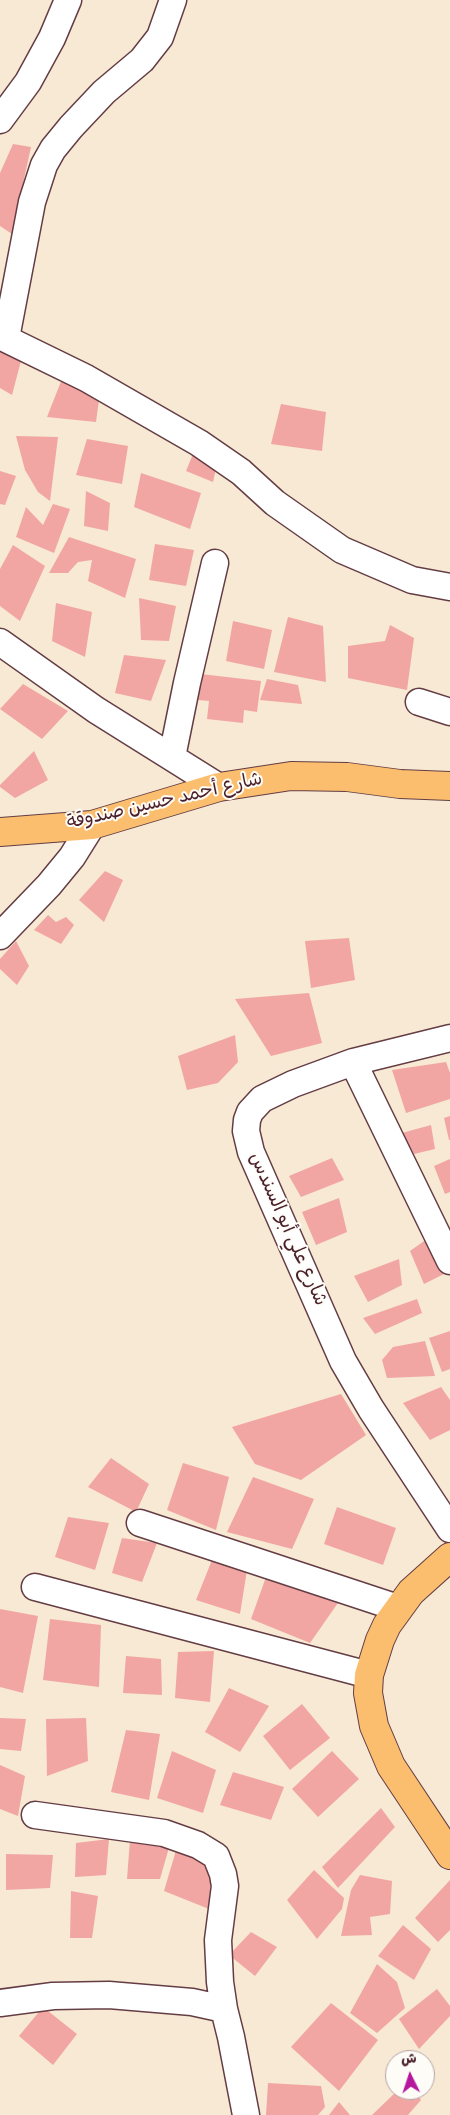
<!DOCTYPE html>
<meta charset="utf-8">
<style>
body{margin:0}
#map{position:relative;width:450px;height:2115px;overflow:hidden;background:#f7e9d4;font-family:"Gochi Hand","Playpen Sans Arabic",sans-serif}
canvas{display:block}
.north{position:absolute;left:385px;top:2050px;width:50px;height:50px;box-sizing:border-box;background:#fdfcf7;border:1px solid #b5a4a5;border-radius:50%;rotate:356deg;font-size:14px;font-weight:700;line-height:20px;text-align:center;color:#4a1f2b}
.north::after{content:'';display:block;margin:auto;width:18px;height:22px;background:#b5179e;clip-path:polygon(50% 0,100% 100%,50% 72%,0 100%)}
</style>
<div id="map">
<canvas width="450" height="2115"></canvas>
<div class="north">ش</div>
</div>
<script>
const ctx = document.querySelector('canvas').getContext('2d');
ctx.lineJoin = 'round';
function paint(path, color) {
  ctx.fillStyle = color;
  ctx.fill(path, 'evenodd');
}
function toPath(rows) {
  const path = new Path2D();
  for (const r of rows) {
    path.moveTo(r[0], r[1]);
    for (let i = 2; i < r.length; i += 2) path.lineTo(r[i], r[i + 1]);
  }
  return path;
}
function strokePath(path, color, width, dash) {
  ctx.strokeStyle = color;
  ctx.lineWidth = width;
  ctx.lineCap = dash ? 'butt' : 'round';
  ctx.setLineDash(dash || []);
  ctx.stroke(path);
}
function drawText(font, color, halo, rows, align = 'center') {
  ctx.font = font + ' "Gochi Hand","Playpen Sans Arabic",sans-serif';
  ctx.lineWidth = 4;
  ctx.setLineDash([]);
  ctx.textBaseline = 'middle';
  ctx.strokeStyle = halo;
  ctx.fillStyle = color;
  for (const [text, x, y, turn = 0] of rows) {
    ctx.save();
    ctx.translate(x, y);
    ctx.rotate((+turn || 0) * Math.PI / 180);
    ctx.textAlign = isNaN(turn) ? turn : align;
    if (halo) ctx.strokeText(text, 0, 0);
    ctx.fillText(text, 0, 0);
    ctx.restore();
  }
}
const building = toPath([
 [13,144,31,147,12,234,0,226,0,173],
 [0,348,22,357,12,395,0,388],
 [62,379,99,400,96,422,47,417],
 [281,404,326,412,322,451,271,444],
 [16,436,58,437,50,501,38,492,25,470],
 [87,439,128,446,122,484,76,475],
 [195,449,217,464,213,482,186,471],
 [0,471,16,476,5,505,0,504],
 [141,473,201,493,190,529,134,507],
 [86,491,110,503,108,531,84,526],
 [53,504,70,509,54,553,16,537,26,507,43,525],
 [69,537,136,559,125,598,88,581,92,560,78,562,68,573,49,573],
 [155,544,194,550,186,586,149,580],
 [13,545,45,566,20,621,0,606,0,569],
 [139,598,176,606,169,641,141,640],
 [56,603,92,612,85,657,52,641],
 [288,617,323,626,326,682,274,672],
 [233,621,272,630,264,669,226,661],
 [390,625,414,638,407,690,348,678,348,646,385,641],
 [124,655,166,660,151,701,115,693],
 [201,674,261,681,257,712,244,710,243,723,207,719,209,701,198,700],
 [267,679,298,685,302,704,260,700],
 [23,684,68,711,42,739,0,709],
 [34,751,48,780,15,798,0,787,0,785],
 [105,871,123,880,104,922,79,900],
 [48,915,56,922,66,917,74,925,61,944,34,930],
 [349,938,355,980,311,988,305,941],
 [16,941,29,966,17,985,0,969,0,959],
 [309,993,322,1043,271,1056,235,999],
 [235,1035,238,1062,218,1083,187,1090,178,1056],
 [446,1062,450,1073,450,1099,406,1113,392,1070],
 [450,1116,450,1140,449,1140,444,1118],
 [431,1125,435,1149,414,1154,402,1133],
 [332,1158,344,1180,301,1197,289,1176],
 [450,1159,450,1192,445,1194,434,1166],
 [339,1198,347,1232,316,1245,302,1212],
 [427,1239,448,1272,424,1284,410,1251],
 [399,1259,402,1285,368,1302,354,1276],
 [417,1299,422,1313,375,1334,363,1318],
 [450,1331,450,1369,442,1372,429,1338],
 [425,1341,435,1376,387,1378,382,1360,393,1347],
 [441,1387,450,1400,450,1430,430,1440,403,1403],
 [341,1394,366,1435,301,1480,255,1464,232,1427],
 [111,1458,149,1484,136,1512,88,1487],
 [183,1463,229,1477,216,1530,167,1510],
 [253,1477,314,1499,292,1549,227,1532],
 [337,1507,396,1528,383,1565,324,1544],
 [68,1517,109,1523,95,1570,55,1557],
 [122,1538,157,1543,142,1582,112,1573],
 [212,1560,247,1570,240,1614,196,1600],
 [266,1577,340,1600,310,1643,251,1619],
 [0,1609,38,1616,23,1693,0,1687],
 [50,1619,101,1625,99,1687,43,1680],
 [214,1651,210,1702,175,1698,178,1652],
 [126,1656,161,1659,162,1695,123,1693],
 [229,1688,269,1706,240,1752,205,1732],
 [302,1704,330,1738,290,1770,263,1736],
 [0,1718,26,1719,21,1751,0,1749],
 [86,1718,88,1761,47,1776,46,1719],
 [126,1730,160,1734,149,1800,111,1792],
 [172,1751,216,1770,203,1813,157,1798],
 [332,1751,359,1779,318,1817,292,1789],
 [0,1765,25,1776,18,1816,0,1809],
 [233,1772,284,1787,271,1820,220,1805],
 [381,1808,395,1827,338,1888,322,1867],
 [109,1839,106,1875,75,1877,76,1843],
 [130,1840,170,1844,160,1879,127,1879],
 [177,1847,212,1859,209,1909,164,1891],
 [6,1854,53,1855,50,1888,6,1890],
 [314,1870,344,1898,342,1909,317,1939,287,1900],
 [360,1875,392,1881,390,1914,370,1917,372,1935,341,1936,351,1890],
 [450,1880,450,1930,438,1942,415,1918],
 [71,1891,98,1896,92,1938,70,1938],
 [403,1925,431,1949,414,1980,378,1956],
 [251,1932,277,1947,255,1976,229,1955],
 [377,1964,397,1982,405,2008,377,2033,350,2013],
 [437,1989,450,2006,450,2016,419,2049,399,2019],
 [331,2003,378,2040,339,2091,291,2047],
 [43,2007,77,2034,53,2065,19,2036],
 [268,2083,321,2086,325,2107,318,2115,266,2115],
 [398,2090,415,2090,421,2100,408,2115,372,2115],
 [339,2102,350,2115,329,2115]
]);
const minor = toPath([
 [0,120,28,82,52,38,68,0],
 [0,336,86,378,199,443,241,472,275,503,342,550,412,580,450,587],
 [6,338,32,202,44,165,53,149,71,127,104,92,142,60,160,37,173,0],
 [0,642,96,710,219,787],
 [419,702,450,712],
 [172,757,187,683,215,563],
 [0,936,49,885,72,857,92,825],
 [450,1038,353,1062,293,1084,262,1099,250,1112,247,1120,246,1131,251,1152,343,1361,371,1409,450,1529],
 [353,1062,450,1261],
 [140,1523,398,1608],
 [35,1587,369,1675],
 [35,1815,164,1833,198,1845,216,1856,223,1874,225,1886,218,1940,220,1982,224,2009,231,2037,246,2115],
 [0,2003,53,1996,109,1995,192,2002,224,2009]
]);
const major = toPath([
 [0,832,92,825,219,787,291,776,347,777,400,784,450,786],
 [450,1557,411,1592,387,1625,380,1640,369,1675,368,1693,374,1726,391,1766,450,1855]
]);
const streetNames = [
 ["شارع أحمد حسين صندوقة",165,803,-13],
 ["شارع علي أبو السندس",286,1230,66]
];
paint(building, '#f2a6a3');
strokePath(minor, '#643d44', 29);
strokePath(major, '#643d44', 30);
strokePath(minor, '#fff', 26);
strokePath(major, '#fbbe6e', 28);
drawText('19px', '#4a1f2b', '#fdfcf7', streetNames);
</script>
